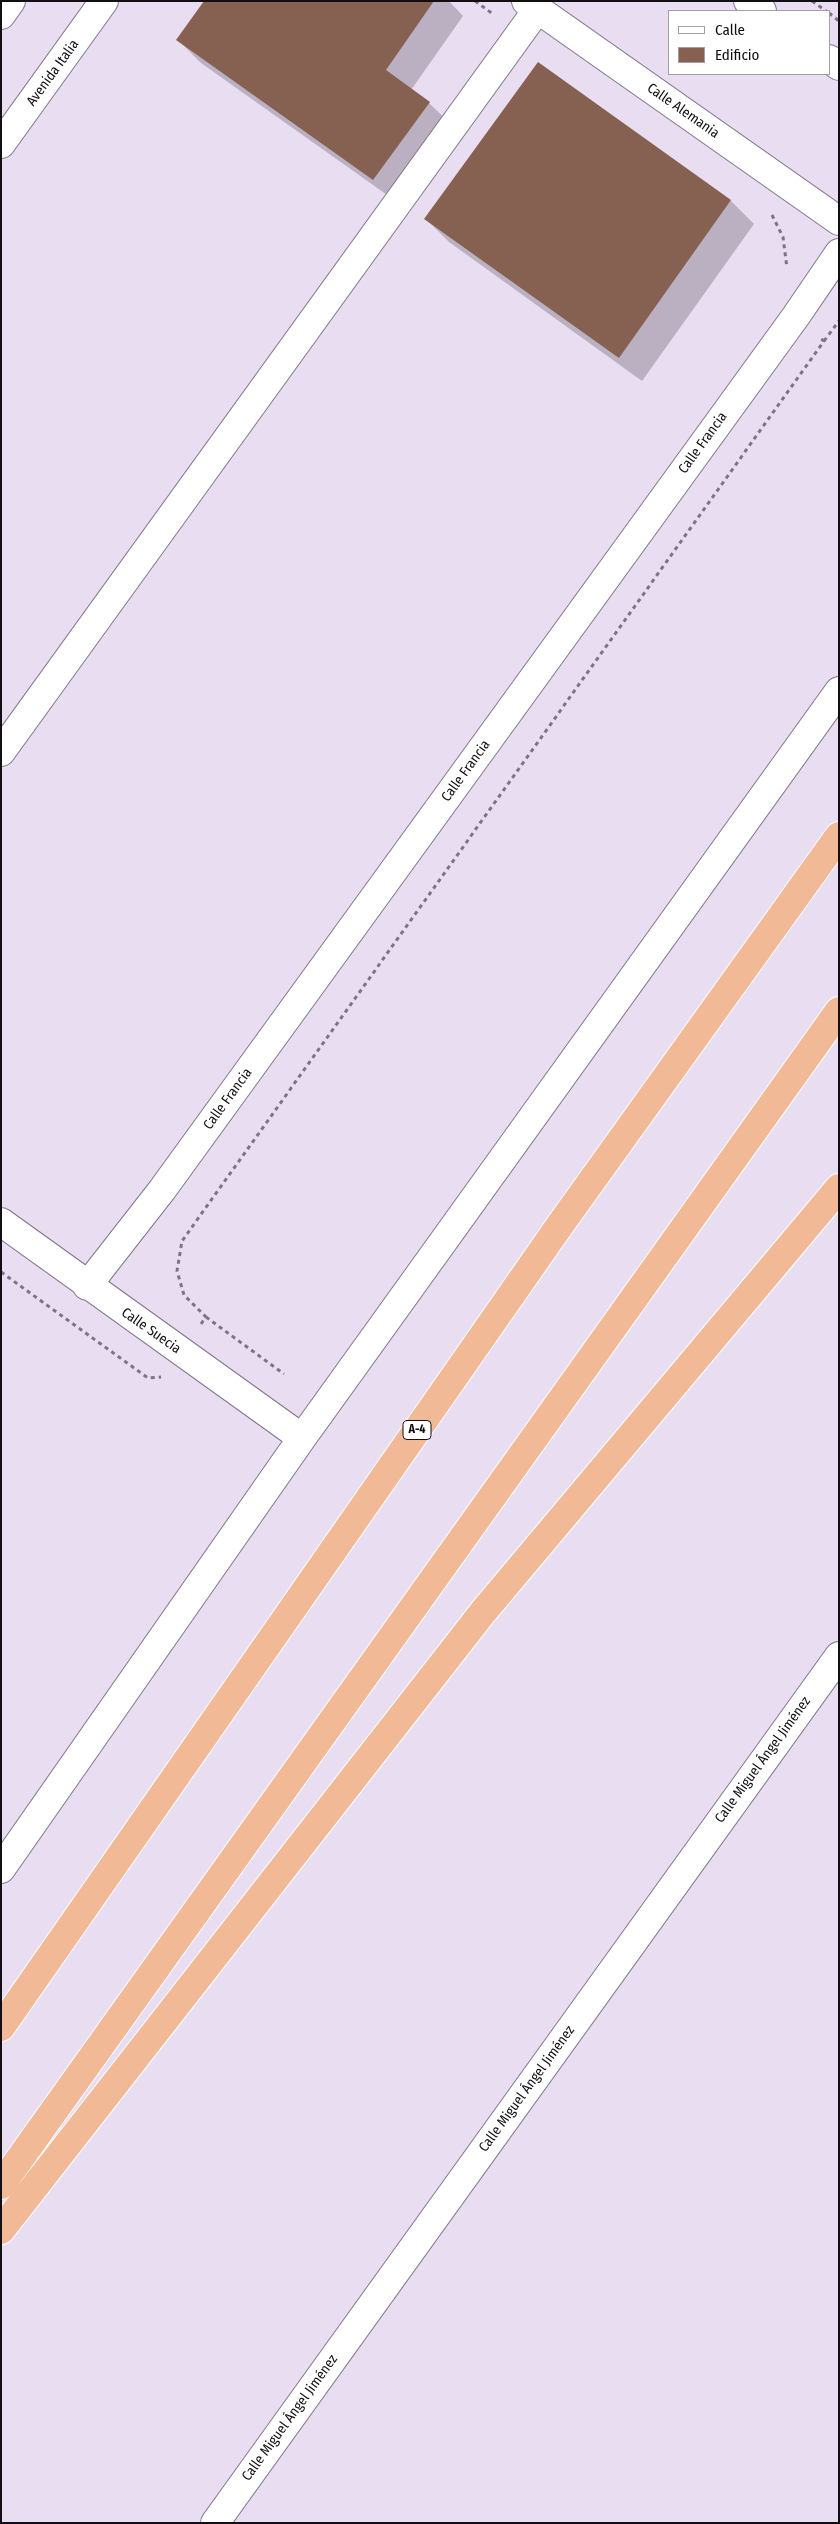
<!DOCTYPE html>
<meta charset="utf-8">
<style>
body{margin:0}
#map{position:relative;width:840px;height:2524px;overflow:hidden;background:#e9ddf2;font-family:"Fira Sans Condensed",sans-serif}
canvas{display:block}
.frame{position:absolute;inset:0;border:2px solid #120e14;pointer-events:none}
.legend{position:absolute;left:668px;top:10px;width:162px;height:65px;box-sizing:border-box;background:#fff;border:1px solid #a09fa1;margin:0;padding:6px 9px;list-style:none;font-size:15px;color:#120e14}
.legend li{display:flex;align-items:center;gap:10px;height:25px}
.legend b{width:25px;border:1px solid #a09fa1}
</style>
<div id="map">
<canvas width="840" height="2524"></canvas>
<div class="frame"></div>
<ul class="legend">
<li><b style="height:6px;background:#fff"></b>Calle</li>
<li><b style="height:14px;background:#866051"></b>Edificio</li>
</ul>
</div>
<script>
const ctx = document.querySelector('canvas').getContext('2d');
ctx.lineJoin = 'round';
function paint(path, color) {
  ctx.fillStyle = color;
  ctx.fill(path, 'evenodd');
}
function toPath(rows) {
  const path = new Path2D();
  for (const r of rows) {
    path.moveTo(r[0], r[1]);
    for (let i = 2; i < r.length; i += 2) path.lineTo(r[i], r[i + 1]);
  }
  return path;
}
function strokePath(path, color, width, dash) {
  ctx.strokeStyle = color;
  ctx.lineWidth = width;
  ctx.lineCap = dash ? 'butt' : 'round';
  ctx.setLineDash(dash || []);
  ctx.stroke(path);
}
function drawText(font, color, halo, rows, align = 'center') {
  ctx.font = font + ' "Fira Sans Condensed",sans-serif';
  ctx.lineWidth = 4.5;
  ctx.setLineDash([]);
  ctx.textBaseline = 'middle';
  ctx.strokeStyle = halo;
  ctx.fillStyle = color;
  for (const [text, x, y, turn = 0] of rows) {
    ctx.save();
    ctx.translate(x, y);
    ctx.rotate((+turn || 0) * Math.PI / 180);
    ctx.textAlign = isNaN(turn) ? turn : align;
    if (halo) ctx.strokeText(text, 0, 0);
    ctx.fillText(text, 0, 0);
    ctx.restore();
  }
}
const shadow = toPath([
 [206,1,449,1,463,16,411,90,429,103,453,126,397,202,201,63,178,40],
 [730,200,754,224,642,381,449,242,426,219]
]);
const building = toPath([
 [204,1,434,1,386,70,430,102,373,180,176,40],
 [538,62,731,200,619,358,424,219]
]);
const path = toPath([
 [475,1,493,14],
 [812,1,826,11],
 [829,13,839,21],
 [772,215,783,237,787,268],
 [824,341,839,321],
 [1,1272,148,1378,161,1377],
 [206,1317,284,1374],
 [201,1324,206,1317,184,1295,177,1271,182,1241,824,341,820,338]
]);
const street = toPath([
 [526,1,839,221],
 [748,1,762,11],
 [1,15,11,1],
 [829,59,839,66],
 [1,144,104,1],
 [1,752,537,10],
 [1,1222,302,1438],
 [87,1286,162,1190,796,316,839,253],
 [1,1869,302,1438,839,691],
 [215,2523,839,1656]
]);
const highway = toPath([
 [1,2027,560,1225,839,836],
 [1,2185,839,1011],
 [1,2230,483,1612,839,1188]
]);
const shields = [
 [417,1430,28]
];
const shieldNames = [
 ["A-4",417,1430]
];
const streetNames = [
 ["Avenida Italia",53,73,-54],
 ["Calle Alemania",683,111,35],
 ["Calle Francia",703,443,-54],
 ["Calle Francia",466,771,-54],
 ["Calle Francia",228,1099,-54],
 ["Calle Suecia",151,1331,35],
 ["Calle Miguel Ángel Jiménez",763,1760,-54],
 ["Calle Miguel Ángel Jiménez",527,2089,-54],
 ["Calle Miguel Ángel Jiménez",290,2418,-54]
];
paint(shadow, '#0003');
paint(building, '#866051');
strokePath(street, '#817688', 30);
strokePath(highway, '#fff', 30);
strokePath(path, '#7d7582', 3, [4, 4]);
strokePath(street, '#fff', 28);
strokePath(highway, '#f2b996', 28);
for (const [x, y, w] of shields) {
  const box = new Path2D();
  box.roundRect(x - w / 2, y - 9.5, w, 19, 4);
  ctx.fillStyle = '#fff';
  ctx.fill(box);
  strokePath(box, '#120e14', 1);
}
drawText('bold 12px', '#120e14', null, shieldNames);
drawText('14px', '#120e14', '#fff', streetNames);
</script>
